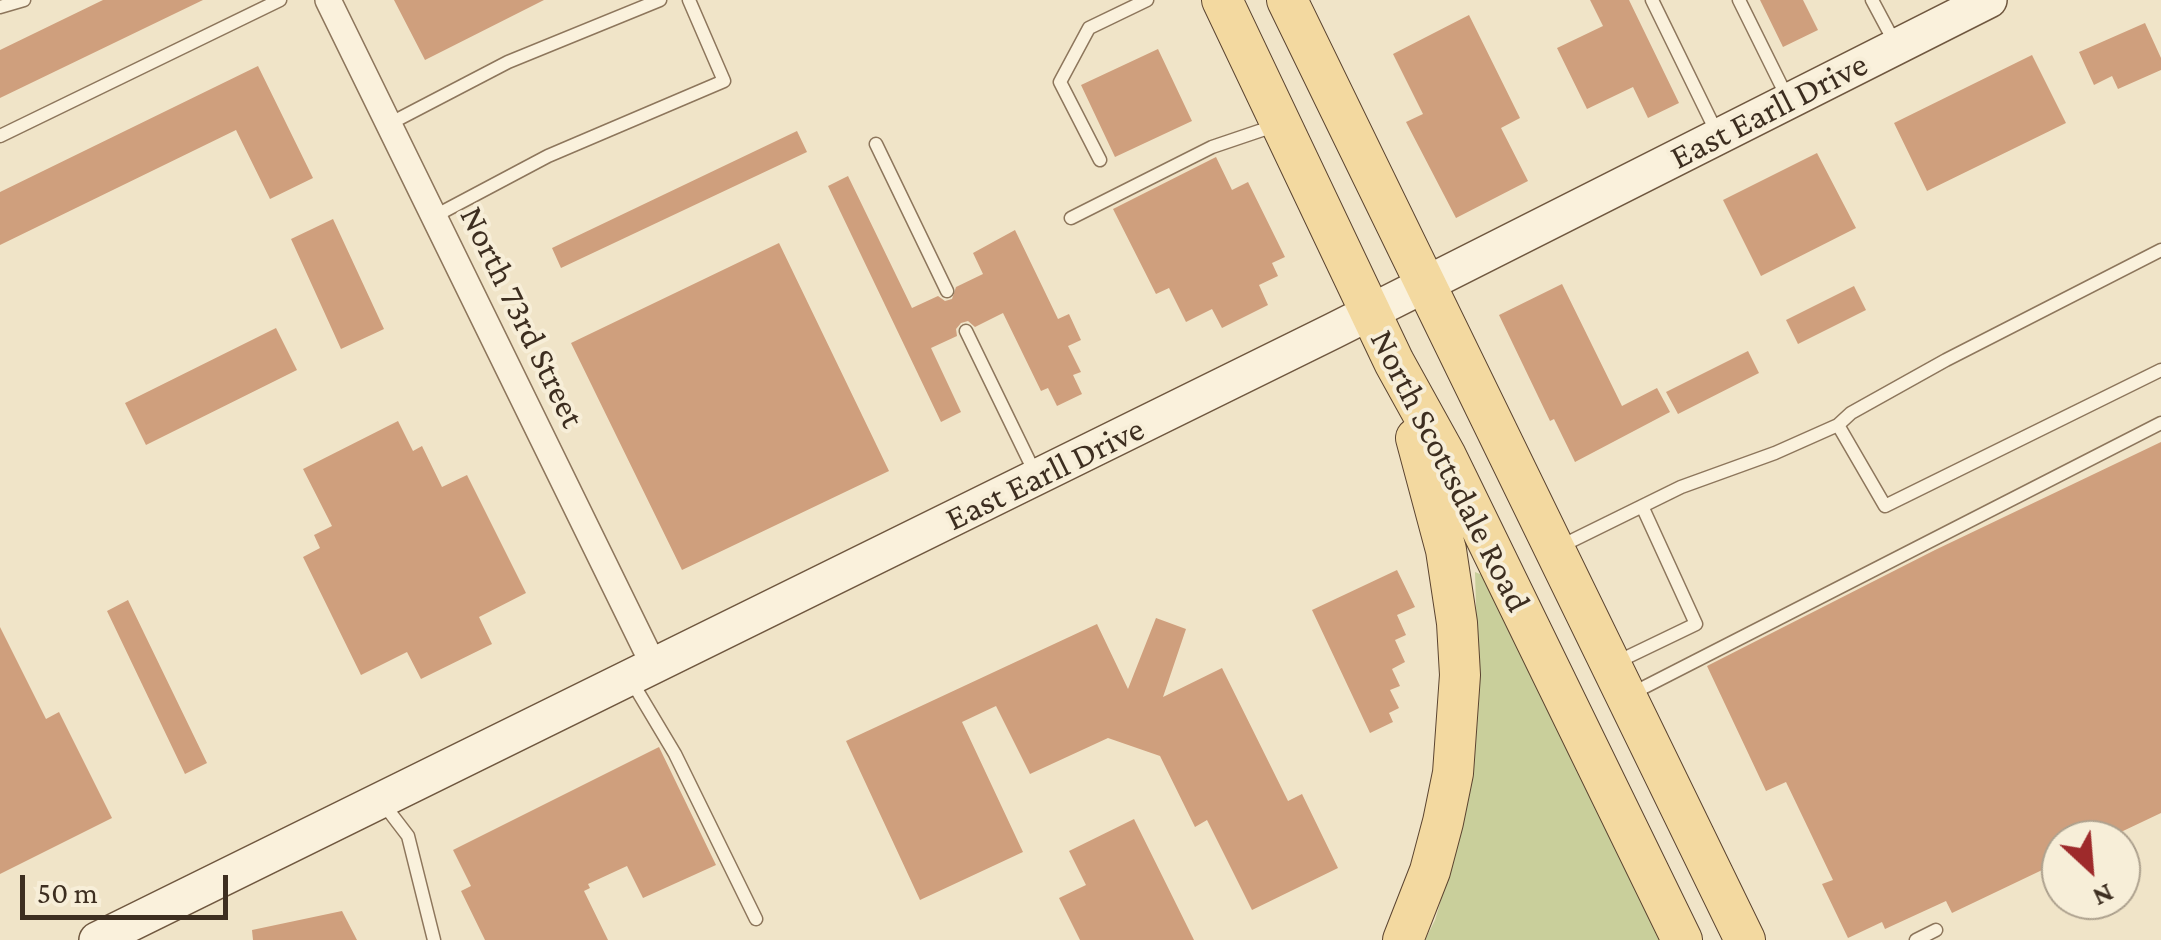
<!DOCTYPE html>
<style>
body{margin:0}
#map{position:relative;width:2161px;height:940px;overflow:hidden;background:#f0e4c8;font-family:"Crimson Pro",serif}
canvas{display:block}
.north{position:absolute;left:2041px;top:820px;width:100px;height:100px;box-sizing:border-box;background:#f7eed8;border:2px solid #ada18e;border-radius:50%;rotate:154deg;font-size:28px;font-weight:700;line-height:40px;text-align:center;color:#3d2e20}
.north::after{content:'';display:block;margin:auto;width:35px;height:45px;background:#9e2a2b;clip-path:polygon(50% 0,100% 100%,50% 72%,0 100%)}
.scale{position:absolute;left:20px;top:875px;width:208px;height:45px;box-sizing:border-box;border:5px solid #3d2e20;border-top:0;padding-left:12px;font-size:30px;line-height:35px;white-space:nowrap;color:#3d2e20;-webkit-text-stroke:8px #f7eed8;paint-order:stroke}
</style>
<div id="map">
<canvas width="2161" height="940"></canvas>
<div class="north">N</div>
<div class="scale">50 m</div>
</div>
<script>
const ctx = document.querySelector('canvas').getContext('2d');
ctx.lineJoin = 'round';
function paint(path, color) {
  ctx.fillStyle = color;
  ctx.fill(path, 'evenodd');
}
function toPath(rows) {
  const path = new Path2D();
  for (const r of rows) {
    path.moveTo(r[0], r[1]);
    for (let i = 2; i < r.length; i += 2) path.lineTo(r[i], r[i + 1]);
  }
  return path;
}
function strokePath(path, color, width, dash) {
  ctx.strokeStyle = color;
  ctx.lineWidth = width;
  ctx.lineCap = dash ? 'butt' : 'round';
  ctx.setLineDash(dash || []);
  ctx.stroke(path);
}
function drawText(font, color, halo, rows, align = 'center') {
  ctx.font = font + ' "Crimson Pro",serif';
  ctx.lineWidth = 8;
  ctx.setLineDash([]);
  ctx.textBaseline = 'middle';
  ctx.strokeStyle = halo;
  ctx.fillStyle = color;
  for (const [text, x, y, turn = 0] of rows) {
    ctx.save();
    ctx.translate(x, y);
    ctx.rotate((+turn || 0) * Math.PI / 180);
    ctx.textAlign = isNaN(turn) ? turn : align;
    if (halo) ctx.strokeText(text, 0, 0);
    ctx.fillText(text, 0, 0);
    ctx.restore();
  }
}
const green = toPath([
 [1475,572,1485,576,1661,940,1425,940,1435,920,1460,836,1475,735,1478,674]
]);
const building = toPath([
 [103,0,203,0,0,98,0,50],
 [394,0,544,0,425,60],
 [1590,0,1629,0,1679,103,1648,118,1633,87,1587,109,1557,48,1603,26],
 [1760,0,1803,0,1818,30,1783,47],
 [1469,15,1520,118,1501,128,1528,181,1456,218,1406,122,1423,114,1393,54],
 [2145,23,2161,58,2161,70,2118,89,2112,76,2094,85,2079,52],
 [1158,49,1192,121,1115,157,1081,85],
 [2032,55,2066,123,1927,191,1894,123],
 [258,66,313,178,270,199,236,130,0,245,0,192],
 [797,131,807,152,561,268,552,248],
 [1817,153,1856,228,1761,276,1723,200],
 [1216,157,1232,190,1248,182,1285,257,1272,263,1278,276,1259,285,1268,305,1222,328,1212,309,1186,322,1169,288,1156,294,1113,209],
 [848,176,912,308,938,296,945,301,952,299,956,287,983,274,973,253,1015,230,1058,319,1069,314,1081,340,1068,346,1081,372,1073,375,1082,394,1057,406,1048,388,1041,391,1003,313,975,327,968,321,961,323,956,329,957,336,931,348,961,412,941,422,828,186],
 [333,219,384,329,341,349,291,239],
 [779,243,889,471,682,570,571,343],
 [1562,284,1622,406,1657,388,1670,412,1575,462,1554,419,1550,421,1499,315],
 [1854,286,1866,310,1798,344,1786,320],
 [276,328,297,370,146,445,125,403],
 [1748,351,1759,373,1678,414,1666,392],
 [398,421,413,451,422,446,442,487,467,475,526,593,479,617,492,644,421,679,407,652,361,675,303,557,320,548,314,535,332,526,303,469],
 [2161,442,2161,813,2104,840,2061,840,2061,861,1952,913,1946,901,1885,929,1882,922,1848,938,1822,884,1833,880,1786,782,1766,791,1707,666,1935,550],
 [1397,570,1415,607,1397,615,1406,635,1395,640,1405,662,1392,669,1400,686,1390,690,1399,708,1389,713,1393,722,1370,733,1312,610],
 [128,600,207,763,185,774,107,611],
 [1156,618,1186,629,1163,697,1222,668,1288,801,1302,794,1338,868,1252,910,1207,820,1195,827,1160,756,1108,738,1030,774,996,706,962,722,1023,852,920,900,846,741,1097,624,1128,689],
 [0,627,46,719,59,712,112,818,0,874],
 [659,747,716,865,643,898,627,866,588,884,590,888,584,891,608,940,485,940,461,891,471,886,453,850],
 [1134,819,1194,940,1080,940,1059,898,1086,885,1069,851],
 [342,911,357,940,253,940,252,930]
]);
const lane = toPath([
 [1652,0,1717,133],
 [1739,0,1788,99],
 [1872,0,1896,45],
 [0,7,24,0],
 [389,124,508,62,660,0],
 [0,136,280,0],
 [876,144,947,291],
 [1100,160,1060,82,1089,28,1147,0],
 [433,217,548,156,724,81,689,0],
 [1071,218,1212,147,1274,126],
 [966,331,1035,473],
 [1838,425,1885,506,2161,370],
 [1557,548,1681,487,1775,453,1838,425,1851,413,1946,360,2161,250],
 [1617,662,1696,624,1642,506],
 [632,682,675,754,756,919],
 [1629,695,2161,423],
 [382,802,408,836,434,940],
 [1916,940,1936,930]
]);
const street = toPath([
 [328,0,654,666]
]);
const secondary = toPath([
 [97,940,1333,331,1989,0]
]);
const primary = toPath([
 [1222,0,1394,362,1446,456,1682,940],
 [1287,0,1745,940],
 [1403,940,1430,871,1443,822,1453,773,1460,675,1457,623,1446,550,1416,438]
]);
const streetNames = [
 ["East Earll Drive",1769,111,-27],
 ["North 73rd Street",522,317,64],
 ["North Scottsdale Road",1450,471,63],
 ["East Earll Drive",1045,474,-26]
];
paint(green, '#c9cf9b');
paint(building, '#cf9f7d');
strokePath(lane, '#8d765c', 15);
strokePath(street, '#8d765c', 28);
strokePath(secondary, '#6f573f', 38);
strokePath(primary, '#5b4430', 42);
strokePath(lane, '#faf1dc', 12);
strokePath(street, '#faf1dc', 25);
strokePath(secondary, '#faf1dc', 35);
strokePath(primary, '#f3d9a0', 40);
drawText('35px', '#3d2e20', '#f7eed8', streetNames);
</script>
